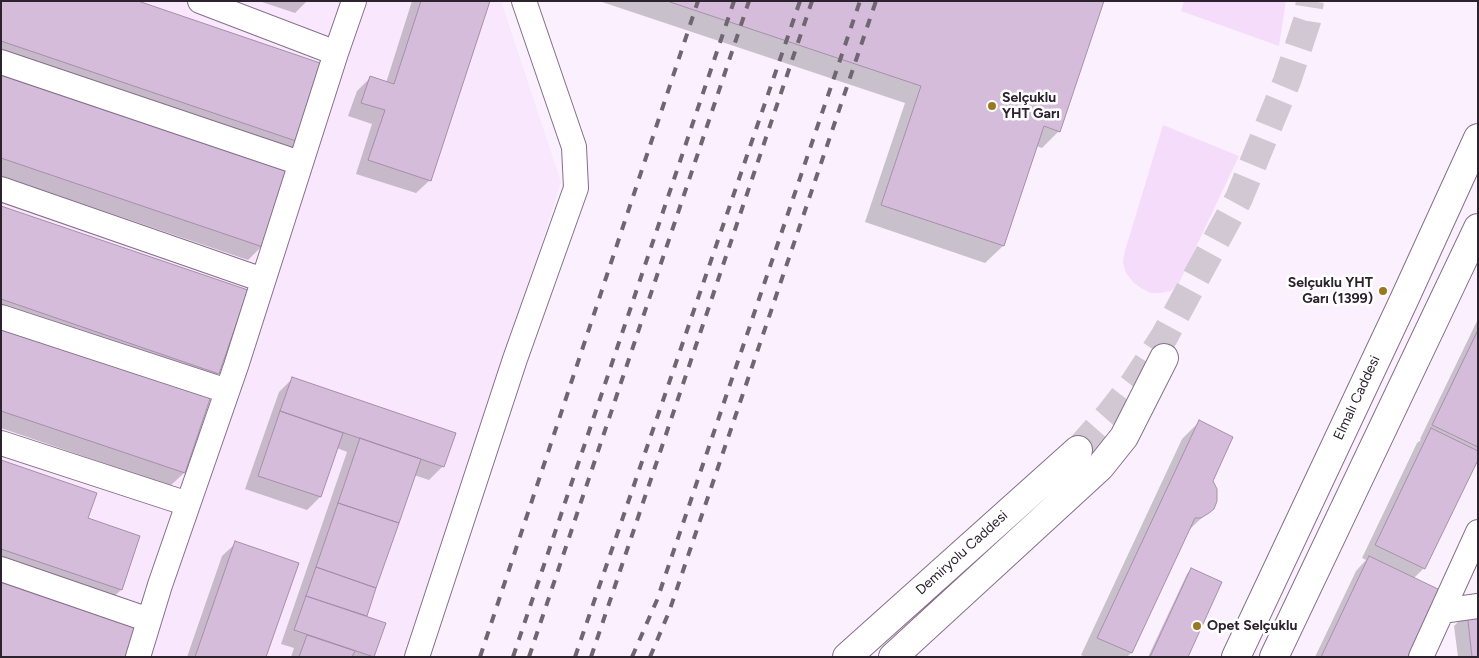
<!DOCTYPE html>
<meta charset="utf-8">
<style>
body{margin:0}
#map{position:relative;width:1479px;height:658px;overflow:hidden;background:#fbf1fe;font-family:Figtree,sans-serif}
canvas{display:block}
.frame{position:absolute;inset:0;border:2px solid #2c232e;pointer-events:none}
</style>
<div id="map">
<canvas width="1479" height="658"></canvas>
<div class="frame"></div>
</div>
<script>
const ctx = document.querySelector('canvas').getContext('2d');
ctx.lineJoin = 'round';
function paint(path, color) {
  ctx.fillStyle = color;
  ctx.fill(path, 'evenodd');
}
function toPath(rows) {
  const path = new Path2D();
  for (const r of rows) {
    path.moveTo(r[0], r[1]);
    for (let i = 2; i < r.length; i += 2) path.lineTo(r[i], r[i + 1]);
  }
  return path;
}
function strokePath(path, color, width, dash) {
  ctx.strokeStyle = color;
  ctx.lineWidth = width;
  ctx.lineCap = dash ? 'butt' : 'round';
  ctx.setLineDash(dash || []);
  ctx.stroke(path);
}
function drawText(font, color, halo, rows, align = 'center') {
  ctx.font = font + ' Figtree,sans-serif';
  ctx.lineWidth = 5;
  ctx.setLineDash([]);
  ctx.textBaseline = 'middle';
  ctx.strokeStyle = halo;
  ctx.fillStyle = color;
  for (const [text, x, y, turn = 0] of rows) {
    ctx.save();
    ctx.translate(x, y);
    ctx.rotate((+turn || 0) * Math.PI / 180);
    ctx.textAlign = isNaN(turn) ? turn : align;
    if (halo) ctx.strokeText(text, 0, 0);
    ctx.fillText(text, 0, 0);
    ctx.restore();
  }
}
const built = toPath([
 [1,1,501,1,561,182,410,657,1,657]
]);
const green = toPath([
 [1184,1,1286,1,1279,46,1181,11],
 [1163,125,1239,156,1179,283,1171,291,1160,293,1150,293,1141,288,1133,282,1126,273,1123,263,1124,254]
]);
const shadow = toPath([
 [1,1,298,142,285,155,1,58],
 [259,1,307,1,295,13],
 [412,1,489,1,430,180,416,193,356,174,372,124,348,116,357,91,370,78,386,83],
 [599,1,1103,1,1059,131,1042,148,1036,146,1003,246,985,263,865,222,905,103],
 [1,65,262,246,248,260,1,176],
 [1,207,218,373,205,386,1,317],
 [1478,319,1478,457,1424,568,1414,578,1406,657,1315,657,1356,571,1366,560,1362,558,1417,443,1421,440,1420,439],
 [1,326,184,473,170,486,1,428],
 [293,378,443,466,429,480,414,475,365,617,384,624,373,657,291,657,294,648,281,644,347,452,337,448,320,497,307,510,245,489,279,392],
 [1199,422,1211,481,1214,506,1187,532,1131,653,1127,657,1085,657,1081,655,1182,439],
 [1,461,87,519,138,537,121,590,107,603,1,567],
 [236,543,265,657,187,657,222,556],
 [1191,569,1186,657,1148,657,1187,574],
 [1467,613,1478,657,1458,657,1454,626]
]);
const building = toPath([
 [1,1,138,1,326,65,299,142,1,41,1,1],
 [421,1,490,1,431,181,368,160,385,110,361,103,370,76,394,84,421,1],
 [667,1,1104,1,1060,132,1044,126,1004,246,881,205,921,86,667,1],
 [1,63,292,163,263,247,1,158,1,63],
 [1,206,248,290,219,374,1,299,1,206],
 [1,324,211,396,185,473,1,411,1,324],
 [1478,330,1478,447,1432,425,1478,330],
 [292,377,456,433,444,467,280,411,292,377],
 [280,411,343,433,321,497,258,476,280,411],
 [1199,420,1233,437,1213,481,1217,489,1217,501,1214,509,1209,513,1201,518,1195,518,1132,653,1097,638,1199,420],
 [1431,428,1478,451,1478,460,1425,569,1375,545,1431,428],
 [360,438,421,459,399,523,338,503,360,438],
 [1,460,97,493,88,518,140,536,122,590,1,549,1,460],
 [338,503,399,523,376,588,316,567,338,503],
 [235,541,299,563,266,657,195,657,235,541],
 [1369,556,1440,590,1408,657,1321,657,1369,556],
 [316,567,376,588,367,616,306,596,316,567],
 [1191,568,1222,582,1188,657,1150,657,1191,568],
 [1,571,141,619,128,657,1,657,1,571],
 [306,596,386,623,374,657,294,630,306,596],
 [1478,610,1478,657,1472,657,1467,612,1478,610],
 [307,635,355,651,352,657,299,657,307,635]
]);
const secondaryTunnel = toPath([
 [1078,450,1109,415,1134,383,1164,337,1239,198,1287,81,1307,21,1310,1]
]);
const minor = toPath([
 [200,1,336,53],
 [1,62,300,163],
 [1,189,263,280],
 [1,317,227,391],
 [1,443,188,504],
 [1,569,149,620],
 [1442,611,1478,606],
 [138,657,160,585,236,366,336,53,354,1],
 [417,657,515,359,576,188,574,147,524,1],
 [1421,657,1478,532]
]);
const secondary = toPath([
 [847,657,1078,450],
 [893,657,1100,467,1124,437,1164,358],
 [1236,657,1404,300,1478,138],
 [1274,657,1478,228]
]);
const rail = toPath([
 [480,657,698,1],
 [513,657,734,1],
 [529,657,749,1],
 [575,657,800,1],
 [591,657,812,1],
 [632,657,657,600,860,1],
 [650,657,669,612,876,1]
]);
const markers = [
 [992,106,5,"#997821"],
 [1383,291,5,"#997821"],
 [1197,626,5,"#997821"]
];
const poiNames = [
 ["Selçuklu",1002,98],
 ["YHT Garı",1002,114],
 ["Selçuklu YHT",1373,283,"right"],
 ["Garı (1399)",1373,299,"right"],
 ["Opet Selçuklu",1207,626]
];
const streetNames = [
 ["Elmalı Caddesi",1357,398,-65],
 ["Demiryolu Caddesi",962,553,-42]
];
paint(built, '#f9e7fd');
paint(green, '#f6dcfb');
paint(shadow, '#0003');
paint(building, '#d4bcda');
strokePath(building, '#a78fac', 1);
strokePath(secondaryTunnel, '#d2c8d4', 28, [28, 14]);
strokePath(minor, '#866f8b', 26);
strokePath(secondary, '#866f8b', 30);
strokePath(minor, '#fff', 24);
strokePath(secondary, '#fff', 28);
strokePath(rail, '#6f6671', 4, [9, 9]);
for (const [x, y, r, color] of markers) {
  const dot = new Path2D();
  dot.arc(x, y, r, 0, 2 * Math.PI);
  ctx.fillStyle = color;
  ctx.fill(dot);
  strokePath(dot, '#fff', 2);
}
drawText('bold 14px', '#2c232e', '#fff', poiNames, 'left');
drawText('14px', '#2c232e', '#fff', streetNames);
</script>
